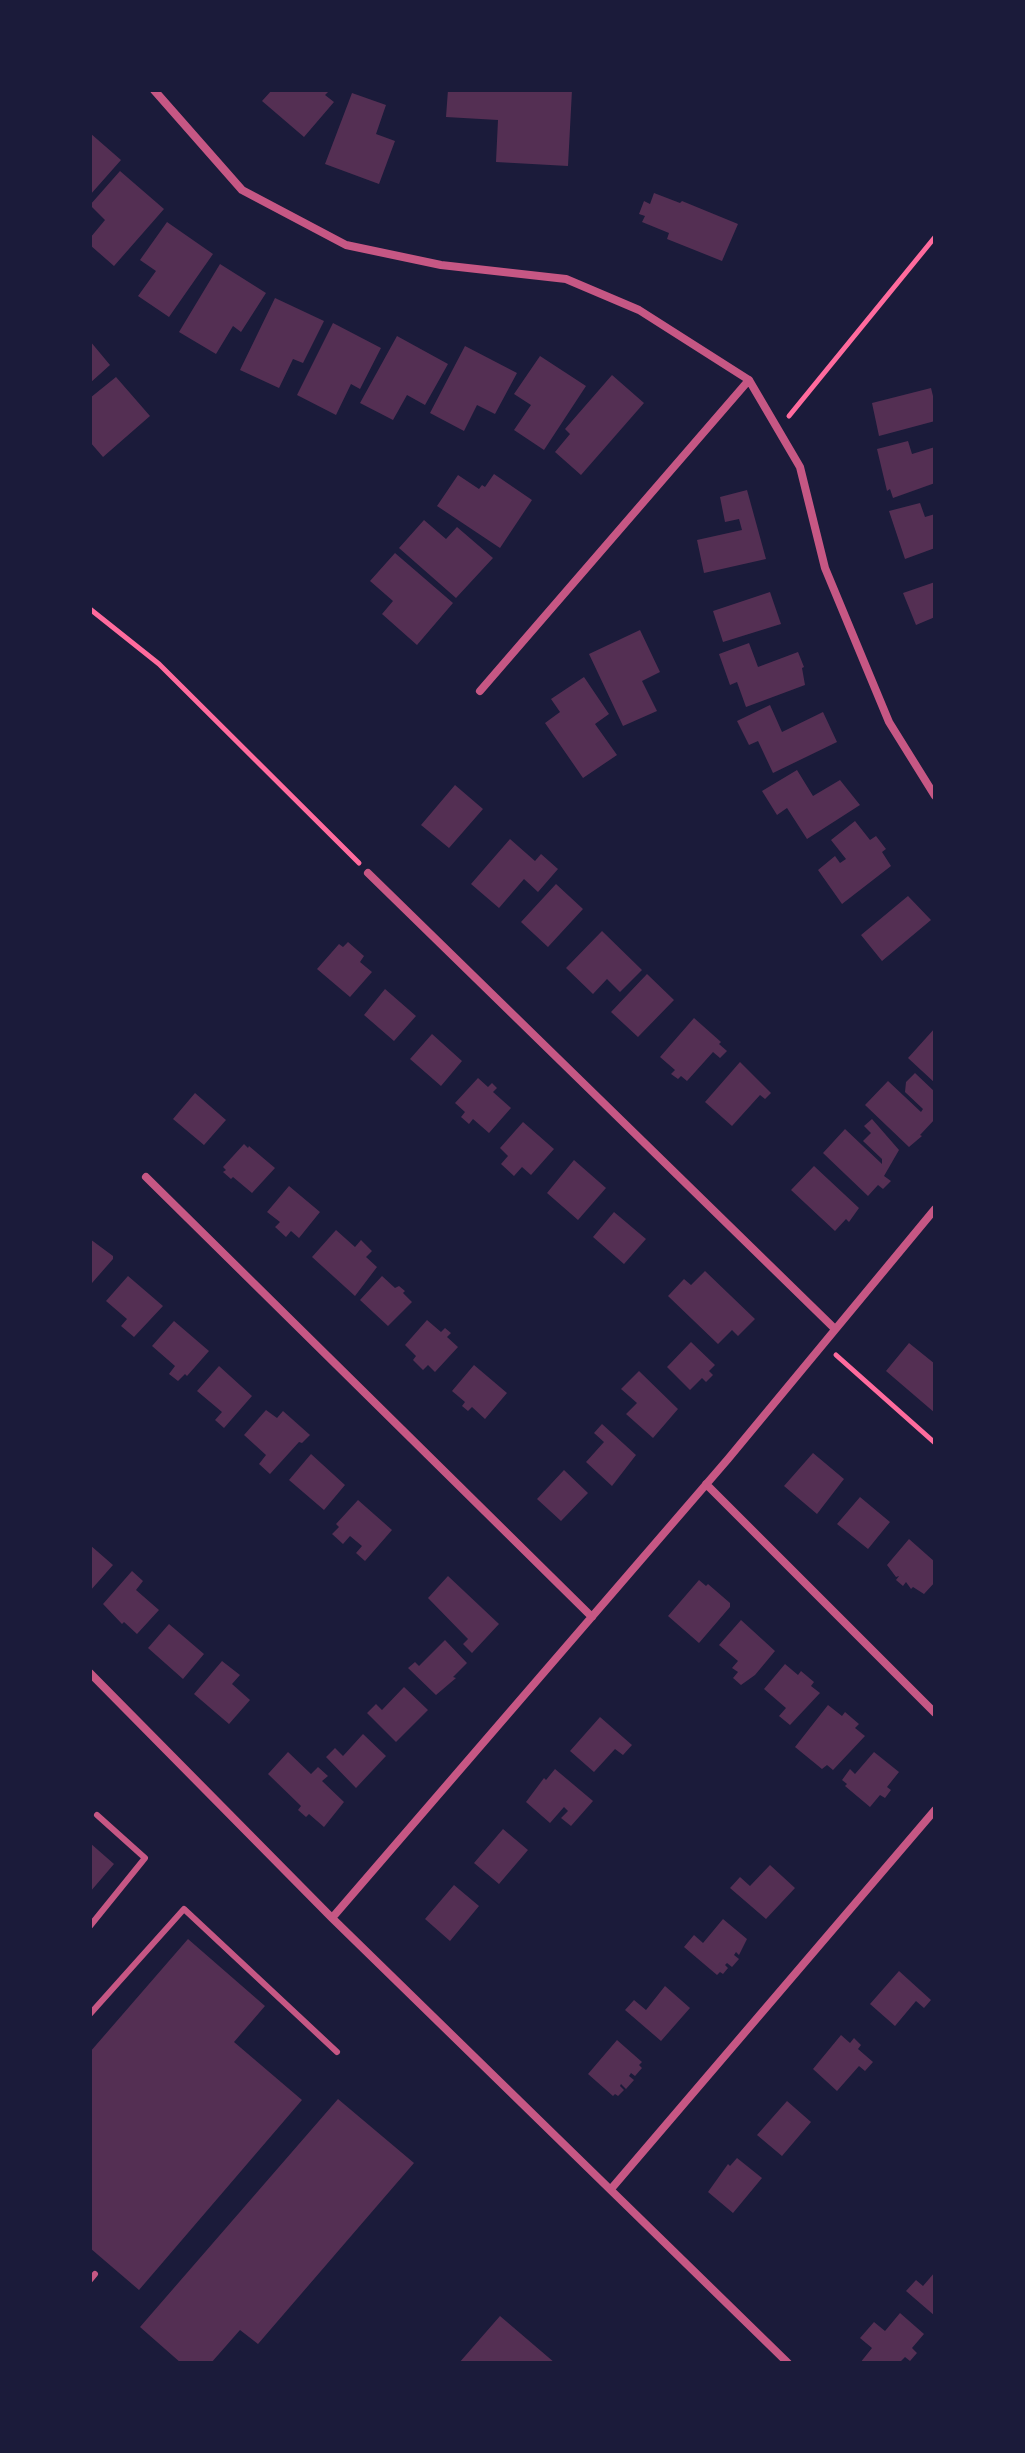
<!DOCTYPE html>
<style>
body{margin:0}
#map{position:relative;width:1025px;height:2453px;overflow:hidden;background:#1b1b3a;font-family:Bitter,serif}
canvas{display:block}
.frame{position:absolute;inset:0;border:92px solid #1b1b3a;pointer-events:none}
</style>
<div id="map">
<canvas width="1025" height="2453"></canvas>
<div class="frame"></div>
</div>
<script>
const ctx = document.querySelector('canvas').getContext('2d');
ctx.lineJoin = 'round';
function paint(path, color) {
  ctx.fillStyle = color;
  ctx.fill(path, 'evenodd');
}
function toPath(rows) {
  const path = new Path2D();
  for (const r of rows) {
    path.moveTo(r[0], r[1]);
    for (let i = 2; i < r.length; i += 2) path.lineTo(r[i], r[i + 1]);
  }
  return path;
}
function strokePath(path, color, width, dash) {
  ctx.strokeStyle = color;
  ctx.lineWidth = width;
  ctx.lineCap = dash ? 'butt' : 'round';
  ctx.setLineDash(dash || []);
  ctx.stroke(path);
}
const building = toPath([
 [272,90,330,90,325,95,334,102,304,137,262,101],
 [448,90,572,90,568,166,496,162,498,120,446,117],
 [352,93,386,105,376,134,395,141,379,184,325,164],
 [90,133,121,160,90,195],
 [120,171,164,209,114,266,90,245,90,238,105,220,90,205],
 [654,193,680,203,682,201,738,224,722,261,667,239,669,233,642,222,645,216,639,214,644,201,650,204],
 [167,222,213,254,169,317,138,296,156,271,140,260],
 [220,264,266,293,241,332,233,326,216,354,179,332],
 [275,298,324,321,303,363,293,359,279,388,240,370],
 [333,323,381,348,360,389,351,384,336,415,297,395],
 [397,336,448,364,425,405,407,395,393,420,360,403],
 [90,341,110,365,90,383],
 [465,346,517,373,495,414,477,405,464,431,430,413],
 [540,356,586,386,544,450,514,430,531,405,514,394],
 [612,375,644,403,581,475,555,452,570,434,565,429],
 [116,377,150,416,103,457,90,442,90,398],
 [931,388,935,404,935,421,879,436,872,403],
 [908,441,912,454,935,447,935,483,893,498,890,489,887,491,877,449],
 [494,474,532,500,500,548,437,506,458,475,479,489,482,485,485,487],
 [747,490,766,559,704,573,697,540,742,530,739,519,725,522,720,497],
 [920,503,925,517,935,514,935,548,905,559,889,511],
 [424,520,446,539,457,527,493,558,456,598,399,548],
 [395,553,453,603,417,645,382,614,393,601,370,581],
 [935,582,935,617,916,625,903,593],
 [770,592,781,624,723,642,713,611],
 [640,630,660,672,642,681,657,711,623,726,589,654],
 [749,643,758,667,798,652,804,667,802,668,805,685,746,707,737,682,730,685,719,654],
 [584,677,609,714,595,724,617,755,583,778,545,723,560,712,551,699],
 [770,705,782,732,823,712,837,742,773,773,758,741,749,745,737,721],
 [797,770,813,796,840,780,860,805,807,839,787,808,777,815,762,791],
 [455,785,483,809,449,848,421,825],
 [855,821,870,840,876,836,886,849,882,852,891,866,842,904,818,870,835,856,840,863,846,859,831,840],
 [510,839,535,861,541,854,558,869,538,892,524,879,499,908,471,884],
 [556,884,583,909,548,947,521,922],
 [908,896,931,920,882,961,861,935],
 [602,931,642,970,620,992,607,979,593,994,566,968],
 [348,942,364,956,360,962,372,972,350,997,317,969,339,944,343,947],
 [647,974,674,1000,638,1037,611,1012],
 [385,989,416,1016,394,1041,364,1015],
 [694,1018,721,1042,719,1044,727,1051,720,1058,713,1052,687,1081,681,1076,678,1079,671,1074,675,1070,660,1057],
 [935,1028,935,1083,908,1058],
 [432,1034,462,1061,441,1086,410,1059],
 [740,1062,771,1093,765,1099,760,1095,732,1126,705,1102],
 [915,1073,935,1092,935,1119,920,1135,922,1136,909,1147,865,1105,888,1081,921,1112,923,1109,905,1092,906,1082],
 [478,1078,488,1087,492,1083,497,1088,493,1092,511,1108,489,1133,473,1119,469,1124,461,1117,465,1112,455,1103],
 [195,1093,226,1120,204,1145,173,1119],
 [872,1119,899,1150,884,1176,891,1181,883,1189,878,1185,868,1196,823,1153,845,1129,882,1164,882,1159,863,1141,871,1133,864,1126],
 [523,1122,554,1149,531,1175,522,1167,514,1176,501,1164,508,1156,500,1148],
 [244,1144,248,1148,249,1146,275,1168,252,1193,233,1177,231,1179,223,1172,226,1170,223,1167],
 [574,1160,606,1188,578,1220,547,1193],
 [814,1166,859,1208,849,1222,846,1219,835,1231,791,1190],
 [289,1186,320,1212,299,1238,291,1231,286,1237,275,1227,280,1222,267,1212],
 [614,1212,646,1239,624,1264,593,1237],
 [336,1230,355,1247,361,1240,372,1251,366,1257,377,1267,355,1296,312,1257],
 [90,1239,113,1256,113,1259,92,1283],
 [705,1271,755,1319,738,1336,732,1330,718,1344,668,1296,684,1279,691,1285],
 [128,1276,163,1306,134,1337,121,1326,127,1319,106,1301],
 [382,1276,395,1288,399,1286,405,1291,403,1293,412,1302,388,1326,360,1300],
 [427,1320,441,1332,445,1328,451,1333,447,1337,458,1347,435,1372,428,1365,423,1370,413,1360,416,1356,405,1345],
 [174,1321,209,1351,187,1376,185,1374,178,1381,169,1374,175,1366,152,1346],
 [691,1342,715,1365,709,1371,713,1375,706,1382,702,1378,690,1390,667,1367],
 [909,1343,935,1364,935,1413,886,1371],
 [474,1365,507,1393,485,1419,472,1407,468,1411,462,1406,465,1402,452,1391],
 [219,1366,252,1396,224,1428,215,1420,222,1412,197,1391],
 [639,1371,678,1409,653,1438,626,1414,637,1403,621,1389],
 [266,1410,277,1418,283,1411,310,1435,302,1443,299,1442,270,1474,259,1464,266,1455,244,1435],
 [602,1424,636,1455,612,1486,586,1462,604,1442,594,1433],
 [813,1453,844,1479,817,1514,784,1486],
 [311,1454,345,1485,324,1510,289,1480],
 [564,1470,588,1493,561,1521,537,1499],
 [860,1497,890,1522,868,1549,837,1524],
 [358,1500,392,1530,365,1561,356,1553,362,1546,350,1536,343,1544,332,1534,339,1527,336,1524],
 [909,1539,935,1562,935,1582,924,1594,913,1587,911,1589,906,1582,903,1586,896,1580,899,1576,896,1577,887,1565],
 [90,1545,113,1565,90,1591],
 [132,1571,143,1581,136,1590,159,1610,137,1634,124,1622,122,1624,103,1604],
 [448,1576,499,1624,472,1653,463,1644,468,1639,428,1598],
 [699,1580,706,1586,708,1584,730,1603,730,1607,699,1643,668,1616],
 [741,1620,775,1651,755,1675,741,1685,733,1678,738,1672,732,1668,738,1661,719,1645],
 [169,1624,204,1654,183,1679,148,1648],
 [445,1640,467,1663,453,1677,456,1678,436,1695,408,1668,415,1662,419,1666],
 [222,1661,240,1675,232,1684,250,1700,229,1724,194,1694],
 [785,1664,798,1675,801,1671,814,1682,811,1686,820,1693,790,1725,779,1716,786,1708,764,1689],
 [404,1687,428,1710,396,1742,367,1713,376,1704,382,1710],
 [828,1705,842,1716,845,1712,859,1724,855,1728,865,1736,833,1770,827,1765,822,1769,795,1747],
 [600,1717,632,1745,623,1755,615,1749,594,1772,570,1751],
 [363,1734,386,1756,356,1788,326,1757,335,1748,343,1756],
 [288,1752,311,1774,318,1767,328,1776,322,1781,344,1802,324,1827,309,1814,306,1817,298,1810,301,1806,268,1774],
 [874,1752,899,1772,887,1787,891,1790,885,1798,880,1795,870,1807,845,1786,847,1784,842,1780,850,1769,855,1774],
 [555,1769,593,1801,571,1826,561,1818,568,1811,564,1807,550,1823,526,1802,544,1778,546,1780],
 [503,1829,528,1850,499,1884,474,1863],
 [90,1843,114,1864,90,1892],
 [770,1865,795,1888,766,1919,730,1888,740,1877,750,1886],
 [454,1885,479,1906,450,1941,425,1919],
 [723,1919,747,1939,739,1955,736,1952,734,1955,739,1959,732,1967,727,1963,725,1965,728,1968,723,1974,720,1972,717,1975,684,1947,694,1935,703,1943],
 [188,1939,265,2006,234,2042,302,2100,139,2290,90,2248,90,2052],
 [899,1971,931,2000,924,2008,916,2001,895,2026,870,2004],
 [665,1986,690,2008,661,2041,625,2010,634,2000,646,2010],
 [841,2035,850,2043,854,2038,861,2045,858,2049,873,2062,865,2071,859,2066,837,2091,813,2069],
 [617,2040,642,2062,639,2065,642,2068,635,2076,631,2073,629,2076,634,2080,626,2089,621,2084,620,2086,624,2090,618,2096,615,2094,613,2096,588,2074],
 [338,2099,414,2163,258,2344,240,2330,211,2363,181,2363,140,2327],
 [787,2101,811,2122,782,2156,757,2135],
 [737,2158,762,2178,733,2213,708,2192,728,2164,730,2166],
 [935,2272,935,2316,906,2291,916,2280,923,2286],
 [900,2313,924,2334,912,2348,917,2353,910,2361,905,2357,899,2363,860,2363,872,2348,860,2338,874,2322,885,2331],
 [500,2316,555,2363,459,2363]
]);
const path = toPath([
 [789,416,935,237],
 [90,609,159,664,359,863],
 [836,1355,935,1443]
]);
const service = toPath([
 [90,1926,145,1858,97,1815],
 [90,2014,184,1909,337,2052],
 [90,2280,95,2274]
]);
const minor = toPath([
 [154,90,242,190,346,245,441,265,566,279,639,310,749,380,800,467,825,568,889,722,935,796],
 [480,691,749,380],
 [368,873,835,1329],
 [146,1177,592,1617],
 [706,1484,935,1713],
 [90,1673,332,1918,788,2363],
 [332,1918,728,1459,935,1209],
 [611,2189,935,1810]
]);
paint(building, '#542f53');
strokePath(path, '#ff6b9d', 5);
strokePath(service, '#c65784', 6);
strokePath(minor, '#c65784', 8);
</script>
